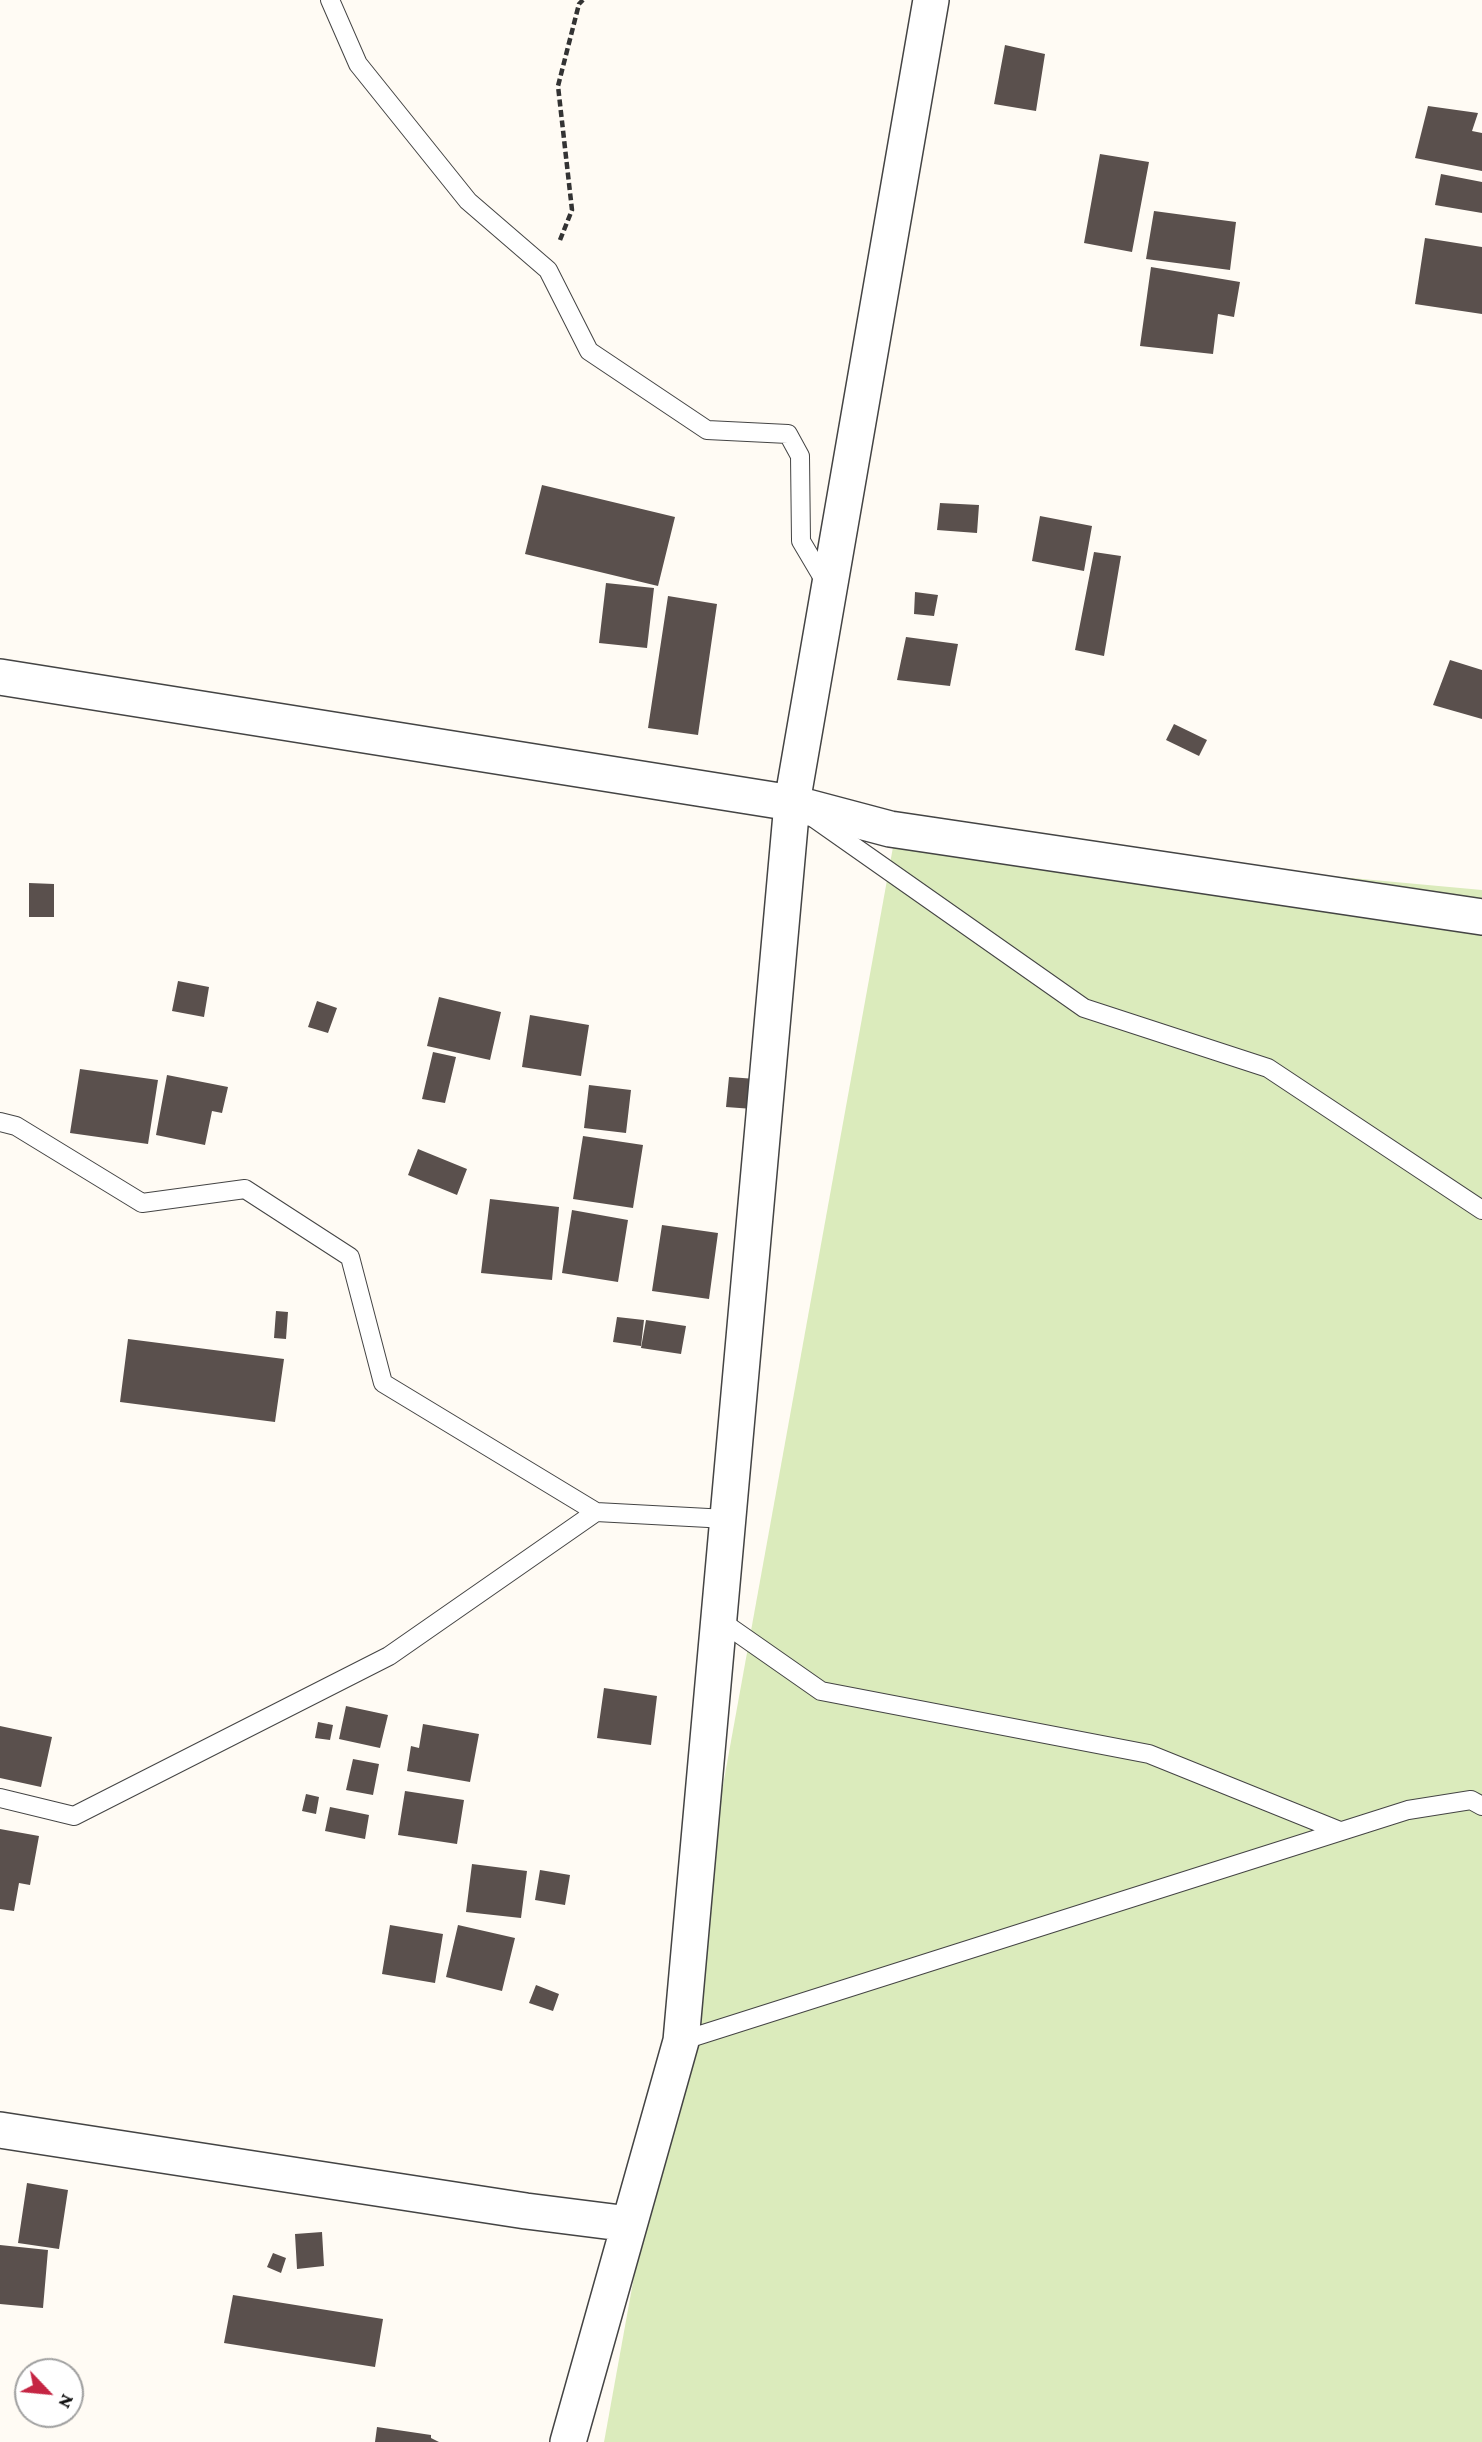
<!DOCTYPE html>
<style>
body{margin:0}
#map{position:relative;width:1482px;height:2442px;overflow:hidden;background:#fffbf4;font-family:"Crimson Pro",serif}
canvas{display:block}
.north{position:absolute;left:14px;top:2358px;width:70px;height:70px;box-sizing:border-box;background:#fff;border:2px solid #a0a0a0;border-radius:50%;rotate:116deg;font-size:19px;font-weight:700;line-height:28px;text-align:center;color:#111}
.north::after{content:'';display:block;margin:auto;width:24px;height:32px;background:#c52543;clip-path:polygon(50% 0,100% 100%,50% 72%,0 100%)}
</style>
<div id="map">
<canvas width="1482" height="2442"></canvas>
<div class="north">N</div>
</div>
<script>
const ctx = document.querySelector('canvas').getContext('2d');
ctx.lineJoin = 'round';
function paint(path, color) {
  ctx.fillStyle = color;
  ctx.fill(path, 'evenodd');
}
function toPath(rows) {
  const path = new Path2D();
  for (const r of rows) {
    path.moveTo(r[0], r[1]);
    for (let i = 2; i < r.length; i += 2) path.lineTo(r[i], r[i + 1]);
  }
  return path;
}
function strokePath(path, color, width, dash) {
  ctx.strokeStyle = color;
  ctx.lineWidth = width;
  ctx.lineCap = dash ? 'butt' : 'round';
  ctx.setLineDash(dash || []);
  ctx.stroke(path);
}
const green = toPath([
 [895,836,1482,890,1482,2442,604,2442]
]);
const building = toPath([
 [1005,45,1045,54,1036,111,994,104],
 [1428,106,1478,113,1472,131,1482,133,1482,171,1415,158],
 [1100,154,1149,162,1132,252,1084,243],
 [1441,174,1482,182,1482,213,1435,205],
 [1154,211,1236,222,1230,270,1146,259],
 [1425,238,1482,247,1482,314,1415,304],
 [1151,267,1240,282,1234,317,1218,314,1213,354,1140,346],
 [542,485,675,517,658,586,525,554],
 [940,503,979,505,977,533,937,530],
 [1040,516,1092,526,1084,571,1032,561],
 [1094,552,1121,556,1104,656,1075,650],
 [606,583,654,588,647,648,599,643],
 [915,592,938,595,934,616,914,614],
 [668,596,717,604,698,735,648,728],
 [906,637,958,644,950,686,897,680],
 [1450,660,1482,670,1482,719,1433,705],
 [1174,724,1207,740,1199,756,1166,740],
 [29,883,54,884,54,917,29,917],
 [178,981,209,987,204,1017,172,1011],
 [439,997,501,1012,490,1060,427,1046],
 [317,1001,337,1008,328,1033,308,1027],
 [530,1015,589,1025,581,1076,522,1067],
 [433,1052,456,1057,445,1103,422,1099],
 [80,1069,158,1080,148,1144,70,1133],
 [167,1075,228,1087,222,1113,212,1111,205,1145,156,1135],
 [729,1077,756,1079,753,1109,726,1107],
 [589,1085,631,1090,626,1133,584,1128],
 [583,1136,643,1145,633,1208,573,1199],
 [418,1149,467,1169,457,1195,408,1175],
 [490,1199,559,1207,552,1280,481,1273],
 [572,1210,628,1220,618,1282,562,1273],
 [662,1225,718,1233,709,1299,652,1291],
 [276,1311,288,1312,286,1339,274,1338],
 [617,1317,644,1320,641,1346,613,1342],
 [646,1320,686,1326,681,1354,641,1348],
 [128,1339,284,1359,275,1422,120,1402],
 [604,1688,657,1696,651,1745,597,1738],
 [346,1706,388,1715,380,1748,339,1739],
 [318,1722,333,1725,330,1740,315,1738],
 [423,1724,479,1734,470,1782,407,1771,411,1746,419,1748],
 [0,1726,52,1737,41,1787,0,1778],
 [353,1759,379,1764,373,1795,346,1790],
 [405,1791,464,1800,457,1844,398,1835],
 [306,1794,319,1797,316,1814,302,1811],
 [330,1807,369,1815,365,1839,325,1831],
 [0,1829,39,1836,30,1885,19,1883,14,1911,0,1909],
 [472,1864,527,1871,521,1918,466,1912],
 [540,1870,570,1875,565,1905,535,1900],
 [390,1925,443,1934,435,1983,382,1974],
 [458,1925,515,1938,502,1991,446,1977],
 [536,1985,559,1994,553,2011,529,2003],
 [27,2183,68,2190,59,2249,18,2243],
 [322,2232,324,2266,297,2269,295,2234],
 [0,2245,48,2250,43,2308,0,2304],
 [273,2253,286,2258,281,2273,267,2267],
 [233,2295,383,2319,375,2367,224,2343],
 [377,2427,431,2435,431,2438,439,2442,375,2442]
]);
const path = toPath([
 [560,240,572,210,558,86,579,4,583,0]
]);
const lane = toPath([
 [330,0,358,64,468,201,548,270,589,351,707,430,788,434,800,456,801,541,827,585],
 [815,819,1084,1008,1268,1068,1482,1210],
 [0,1122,16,1126,142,1203,245,1189,350,1257,383,1383,596,1512],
 [718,1619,821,1691,1149,1754,1340,1831],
 [0,1798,74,1816,389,1656,596,1512,727,1519],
 [681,2041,1408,1810,1471,1800,1482,1806]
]);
const street = toPath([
 [0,677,792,803,890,829,1482,917],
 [0,2130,526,2211,629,2224],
 [568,2442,681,2041,792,803,931,0]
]);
paint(green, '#dbebbc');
paint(building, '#5a504d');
strokePath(lane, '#444', 20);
strokePath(street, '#444', 38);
strokePath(path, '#333', 4.5, [7, 3.5]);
strokePath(lane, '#fff', 18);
strokePath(street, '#fff', 35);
</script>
